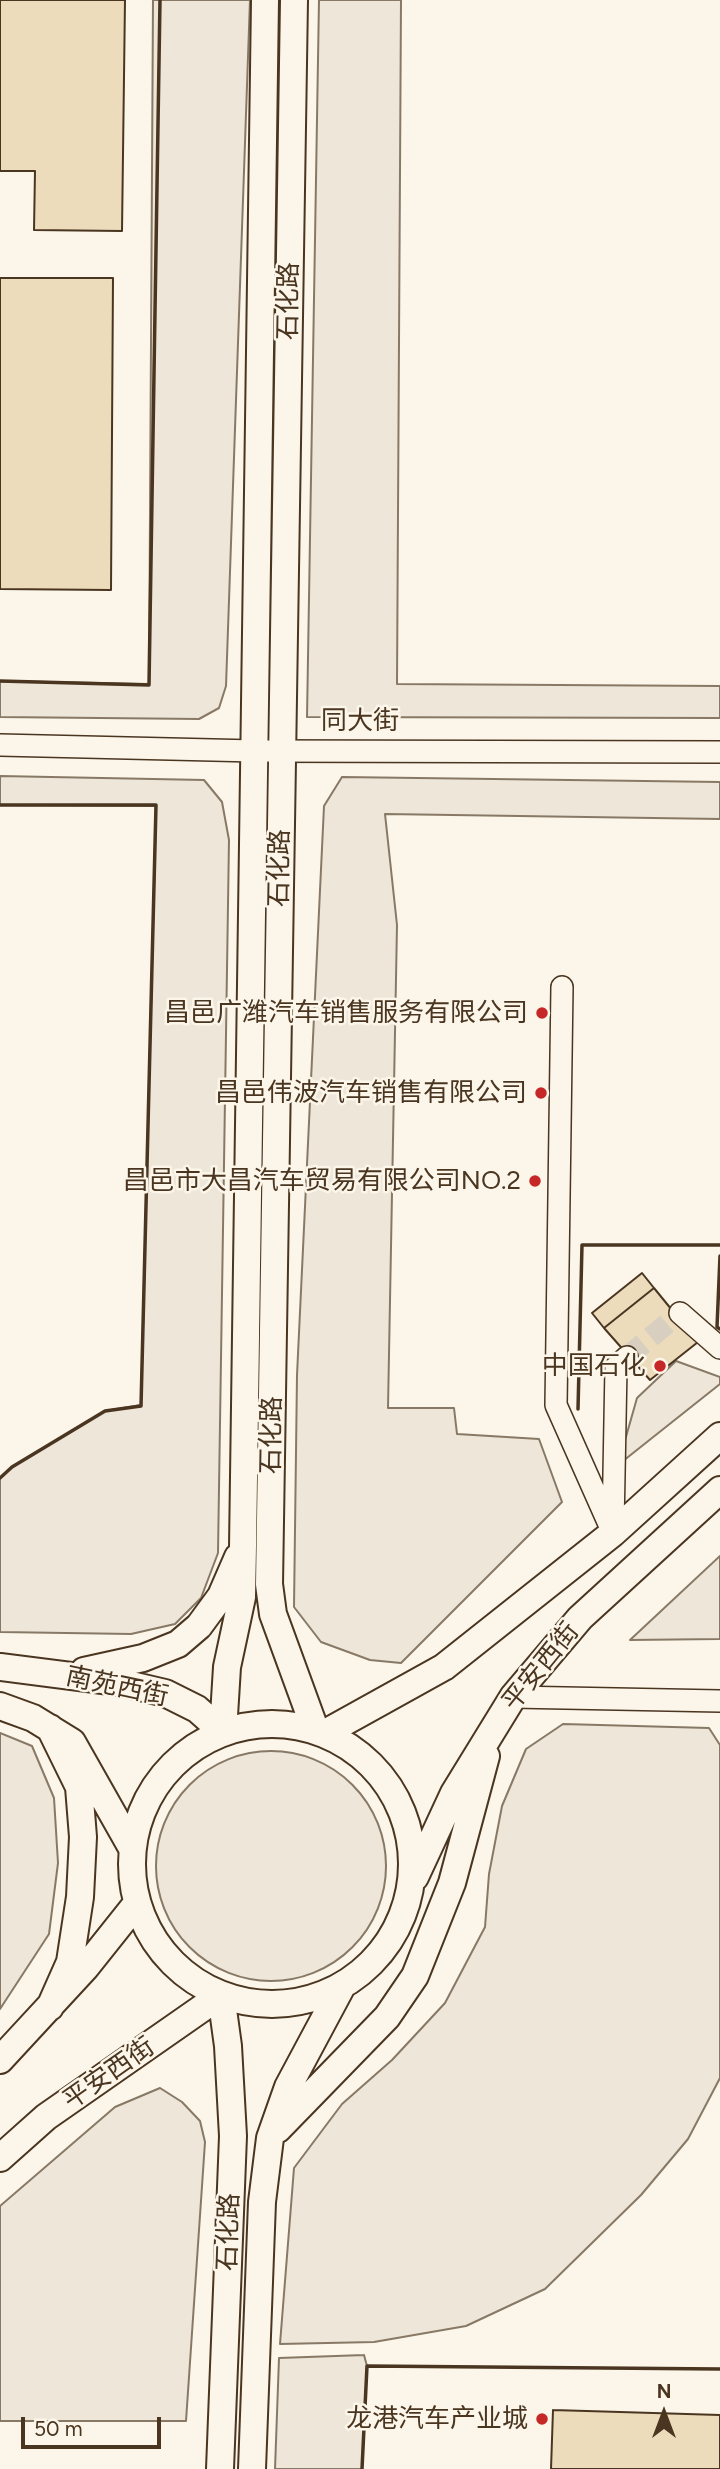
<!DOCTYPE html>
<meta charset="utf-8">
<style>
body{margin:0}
#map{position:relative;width:720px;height:2469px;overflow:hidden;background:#fbf6e9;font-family:Figtree,sans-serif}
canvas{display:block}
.north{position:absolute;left:629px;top:2378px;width:70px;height:70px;-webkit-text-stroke:5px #fbf6e9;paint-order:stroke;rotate:0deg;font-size:19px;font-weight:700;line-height:28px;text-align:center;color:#4a3520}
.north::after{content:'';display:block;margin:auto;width:24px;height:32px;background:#4a3520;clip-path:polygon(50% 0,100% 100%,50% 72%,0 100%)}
.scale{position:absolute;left:21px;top:2417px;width:140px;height:32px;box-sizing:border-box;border:4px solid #4a3520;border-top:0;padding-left:9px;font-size:21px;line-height:24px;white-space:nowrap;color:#4a3520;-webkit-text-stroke:5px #fbf6e9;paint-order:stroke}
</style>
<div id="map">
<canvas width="720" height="2469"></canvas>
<div class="north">N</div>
<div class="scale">50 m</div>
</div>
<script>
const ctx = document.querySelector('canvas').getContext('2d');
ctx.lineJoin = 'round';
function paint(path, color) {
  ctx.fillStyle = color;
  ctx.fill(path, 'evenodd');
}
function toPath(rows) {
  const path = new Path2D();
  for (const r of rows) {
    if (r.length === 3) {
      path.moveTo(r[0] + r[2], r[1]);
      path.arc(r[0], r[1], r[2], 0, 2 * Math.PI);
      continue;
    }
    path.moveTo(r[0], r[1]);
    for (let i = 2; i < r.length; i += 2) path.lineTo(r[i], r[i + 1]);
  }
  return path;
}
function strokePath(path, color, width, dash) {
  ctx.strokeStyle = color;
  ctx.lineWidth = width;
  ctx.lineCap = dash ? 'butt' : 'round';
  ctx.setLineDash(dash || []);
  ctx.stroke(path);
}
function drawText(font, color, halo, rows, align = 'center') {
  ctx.font = font + ' Figtree,"Noto Sans SC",sans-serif';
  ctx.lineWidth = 5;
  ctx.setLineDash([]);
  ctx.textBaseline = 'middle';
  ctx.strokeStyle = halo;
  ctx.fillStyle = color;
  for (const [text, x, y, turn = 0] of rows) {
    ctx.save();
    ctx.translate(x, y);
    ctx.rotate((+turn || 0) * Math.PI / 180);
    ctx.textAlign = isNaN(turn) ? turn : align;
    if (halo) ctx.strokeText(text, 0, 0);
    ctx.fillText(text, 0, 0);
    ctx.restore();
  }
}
const green = toPath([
 [153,0,250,0,226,686,219,708,199,719,0,717,0,681,149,684,153,0],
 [319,0,401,0,397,684,720,686,720,718,307,717,319,0],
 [0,776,204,780,222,802,229,840,218,1553,201,1598,175,1624,131,1634,0,1632,0,1478,12,1467,105,1411,141,1405,156,806,0,805,0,776],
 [342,777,720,782,720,819,385,814,397,925,388,1408,454,1408,457,1434,539,1439,562,1502,401,1663,370,1660,321,1642,294,1607,297,1375,324,806,342,777],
 [676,1361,720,1377,720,1384,618,1465,637,1398,676,1361],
 [720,1556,720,1639,630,1640,720,1556],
 [563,1724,709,1728,720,1745,720,2078,688,2139,641,2195,545,2289,466,2326,374,2342,280,2344,294,2168,342,2104,392,2060,445,2003,485,1927,489,1874,502,1806,526,1749,563,1724],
 [0,1733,32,1746,54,1798,58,1863,49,1934,0,2009,0,1733],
 [271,1866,115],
 [160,2088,182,2102,200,2121,205,2142,186,2421,0,2421,0,2206,115,2107,160,2088],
 [364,2355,367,2366,362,2469,275,2469,279,2358,364,2355]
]);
const building = toPath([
 [0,0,125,0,122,231,34,230,35,171,0,171,0,0],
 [0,278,113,278,111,590,0,589,0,278],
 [642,1273,654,1288,604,1328,592,1313,642,1273],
 [654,1288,698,1342,650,1380,604,1328,654,1288],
 [553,2410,720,2415,720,2469,551,2469,553,2410]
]);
const minorTunnel = toPath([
 [627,1357,680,1313]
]);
const minor = toPath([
 [0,745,255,751,720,752],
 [562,987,556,1405,613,1533],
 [680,1313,720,1348],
 [613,1527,616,1367,627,1357],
 [513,1697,720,1701]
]);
const major = toPath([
 [294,0,269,1584,273,1614,315,1729],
 [0,1667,118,1682,165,1693,197,1709,223,1732],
 [84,1671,143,1658,178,1644,199,1626,221,1596,238,1557],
 [0,1706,33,1718,72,1742,132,1848],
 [272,1864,140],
 [50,1728,79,1787,83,1837,80,1897,70,1962,50,2007],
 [223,1732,227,1667,242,1597,243,1546,265,0],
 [325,1733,444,1667,613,1533,720,1436],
 [415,1877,454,1793,513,1697,580,1618,720,1490],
 [0,2060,86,1967,137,1903],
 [278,2129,387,2017,415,1976,452,1883,486,1756],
 [0,2158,46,2117,221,1995,228,2046,233,2136,220,2469],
 [252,2469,262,2202,270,2138,288,2087,342,1986]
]);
const wall = toPath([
 [0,681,149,685,160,0],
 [0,805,156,805,141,1406,105,1411,12,1467,0,1478],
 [720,1256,717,1327,720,1329],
 [578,1409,582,1245,720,1245],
 [362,2469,367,2366,720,2369]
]);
const markers = [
 [542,1013,7,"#c62828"],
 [541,1093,7,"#c62828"],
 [535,1181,7,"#c62828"],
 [660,1366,7,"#c62828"],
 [542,2419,7,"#c62828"]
];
const streetNames = [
 ["石化路",289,301,-89],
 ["同大街",360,721],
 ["石化路",280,868,-89],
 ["石化路",272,1435,-89],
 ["平安西街",541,1667,-51],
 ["南苑西街",117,1687,12],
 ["平安西街",109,2074,-35],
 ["石化路",229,2232,-88]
];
const poiNames = [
 ["昌邑广潍汽车销售服务有限公司",528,1013],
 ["昌邑伟波汽车销售有限公司",527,1093],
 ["昌邑市大昌汽车贸易有限公司NO.2",521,1181],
 ["中国石化",646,1366],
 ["龙港汽车产业城",528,2419]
];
paint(green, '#ede6d9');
strokePath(green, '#887966', 2);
paint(building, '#ecdcbc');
strokePath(building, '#4a3520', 2);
strokePath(minorTunnel, '#d8cfc1', 21, [21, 10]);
strokePath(minor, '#4a3520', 24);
strokePath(major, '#4a3520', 30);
strokePath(minor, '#fbf6e9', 21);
strokePath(major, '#fbf6e9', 26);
strokePath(wall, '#4a3520', 3.5);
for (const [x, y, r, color] of markers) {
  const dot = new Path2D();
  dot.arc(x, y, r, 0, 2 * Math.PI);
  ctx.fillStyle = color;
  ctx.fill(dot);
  strokePath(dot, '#fbf6e9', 2.5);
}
drawText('26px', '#4a3520', '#fbf6e9', streetNames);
drawText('26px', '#4a3520', '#fbf6e9', poiNames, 'right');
</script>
